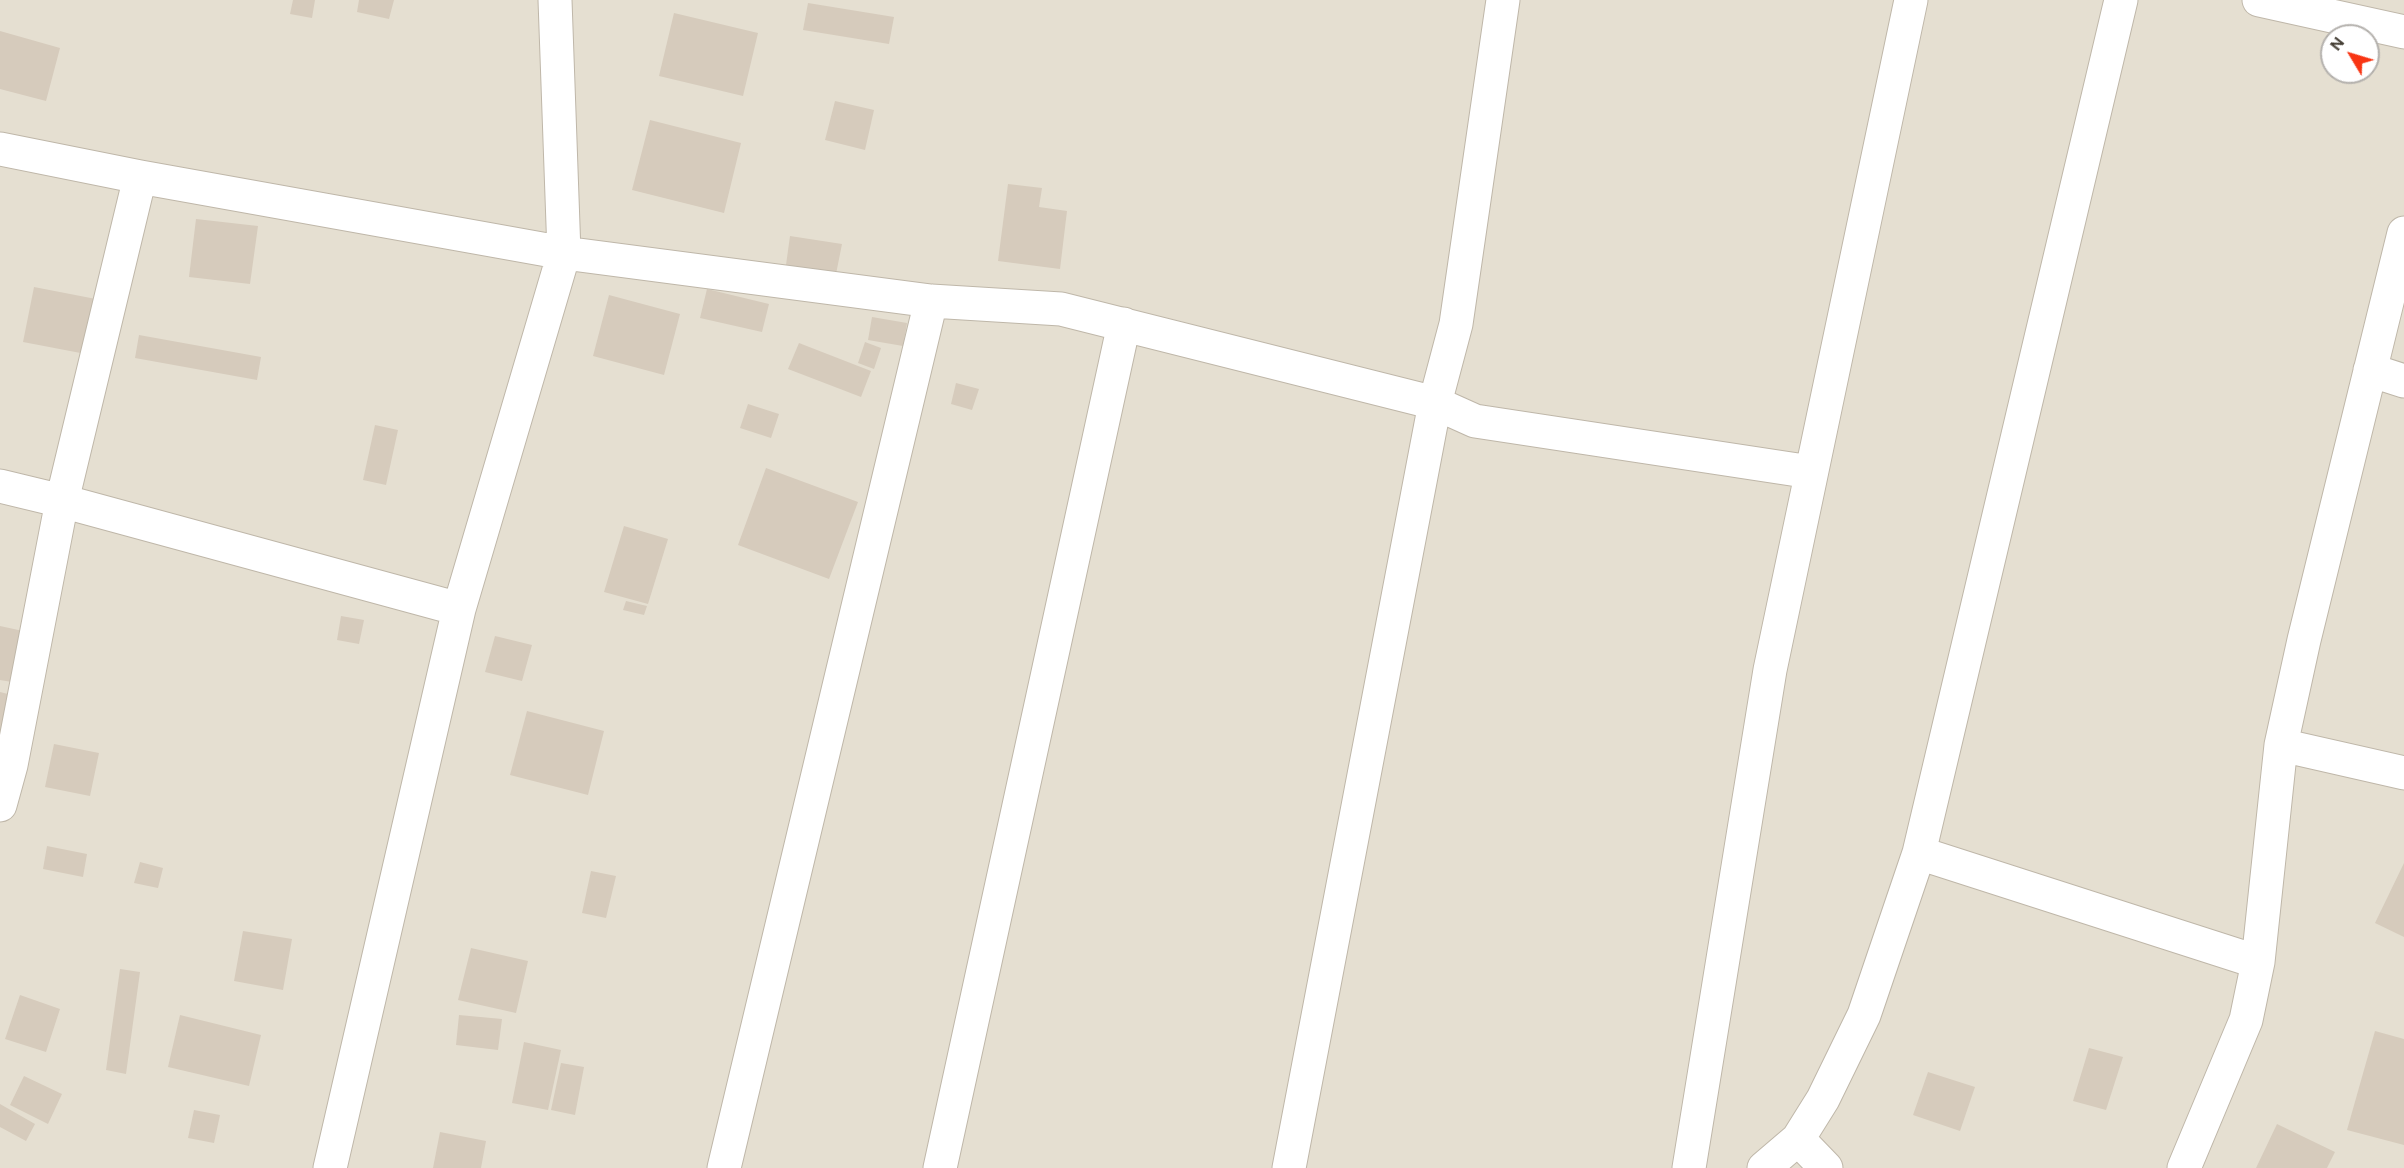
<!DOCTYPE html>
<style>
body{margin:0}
#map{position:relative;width:2404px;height:1168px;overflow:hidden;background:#f1ede3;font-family:"DM Sans",sans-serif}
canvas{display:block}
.north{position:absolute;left:2320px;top:24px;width:60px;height:60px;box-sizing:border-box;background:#fff;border:2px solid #b4b1ad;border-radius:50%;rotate:308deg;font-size:16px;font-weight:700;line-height:24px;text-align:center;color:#433d33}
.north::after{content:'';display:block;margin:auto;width:21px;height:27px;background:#f83513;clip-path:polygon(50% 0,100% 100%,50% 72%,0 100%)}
</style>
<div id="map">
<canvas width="2404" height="1168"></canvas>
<div class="north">N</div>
</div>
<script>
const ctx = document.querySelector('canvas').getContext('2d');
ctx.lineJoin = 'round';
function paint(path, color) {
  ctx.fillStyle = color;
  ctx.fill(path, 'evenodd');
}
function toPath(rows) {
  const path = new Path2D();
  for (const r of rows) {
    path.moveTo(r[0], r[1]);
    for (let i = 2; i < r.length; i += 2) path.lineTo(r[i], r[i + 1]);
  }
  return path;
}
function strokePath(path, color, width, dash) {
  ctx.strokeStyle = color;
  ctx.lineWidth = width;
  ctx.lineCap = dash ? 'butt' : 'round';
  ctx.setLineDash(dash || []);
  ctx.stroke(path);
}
const residential = toPath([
 [0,0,2404,0,2404,1168,0,1168],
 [2332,36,2368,36,2368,72,2332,72]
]);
const building = toPath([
 [293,0,315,0,312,18,290,14],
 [359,0,394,0,389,19,357,12],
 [808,3,894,17,889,44,803,30],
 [674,13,758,33,743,96,659,76],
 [0,31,60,48,46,101,0,89],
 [835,101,874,110,865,150,825,140],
 [650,120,741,143,724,213,632,190],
 [1008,184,1042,188,1039,207,1067,211,1060,269,998,261],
 [196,219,258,226,250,284,189,277],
 [790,236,842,244,836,274,786,265],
 [34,287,101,300,91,355,23,342],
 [707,289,769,304,762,332,700,318],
 [609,295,680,314,664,375,593,356],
 [872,317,907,323,903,346,868,340],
 [139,335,261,357,257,380,135,358],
 [865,342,881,348,874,369,858,363],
 [799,343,871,371,861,397,788,369],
 [956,383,979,389,972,410,951,404],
 [748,404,779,414,771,438,740,428],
 [375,425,398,430,386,485,363,480],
 [766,468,858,502,829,579,738,545],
 [624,526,668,539,648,604,604,592],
 [626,601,647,606,644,615,623,610],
 [341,616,364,620,359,644,337,640],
 [0,626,23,631,12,682,0,680],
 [495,636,532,645,522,681,485,672],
 [0,692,12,695,0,743],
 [527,711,604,731,588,795,510,775],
 [54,744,99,753,90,796,45,787],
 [47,846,87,854,83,877,43,869],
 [140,862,163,868,158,888,134,883],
 [2404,863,2404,937,2375,923],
 [591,871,616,876,606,918,582,913],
 [243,931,292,939,283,990,234,981],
 [471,948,528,961,516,1013,458,1000],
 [120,969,140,972,126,1074,106,1070],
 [20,995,60,1009,46,1052,5,1039],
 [180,1015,261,1035,249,1086,168,1067],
 [459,1015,502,1019,498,1050,456,1045],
 [2375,1031,2404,1039,2404,1145,2347,1130],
 [524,1042,561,1050,548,1110,512,1103],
 [2089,1048,2123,1057,2106,1110,2073,1101],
 [561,1063,584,1067,575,1115,551,1110],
 [1928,1072,1975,1087,1960,1131,1913,1115],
 [24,1076,62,1094,48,1124,10,1105],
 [0,1104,35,1124,26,1141,0,1127],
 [194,1110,220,1115,214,1143,188,1138],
 [2277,1124,2335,1152,2327,1168,2256,1168],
 [440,1132,486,1141,481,1168,433,1168]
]);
const minor = toPath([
 [2259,0,2404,32],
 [0,149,140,177,564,253,931,301,1061,309,1435,403,1475,421,1811,472],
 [2370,370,2404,381],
 [0,486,62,501,459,609],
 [2281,745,2404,773],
 [0,805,11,765,62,501,140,177],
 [1919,853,2258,962],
 [1798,1139,1826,1168],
 [330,1168,459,609,564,253,555,0],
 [724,1168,931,301],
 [940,1168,1124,324],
 [1289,1168,1435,403,1456,324,1503,0],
 [1689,1168,1770,670,1911,0],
 [1764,1168,1798,1139,1823,1099,1864,1015,1919,853,2121,0],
 [2184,1168,2246,1020,2258,962,2281,745,2304,640,2404,233]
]);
paint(residential, '#e5dfd1');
paint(building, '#d6cbbc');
strokePath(minor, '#bfb7a9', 35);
strokePath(minor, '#fff', 33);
</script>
